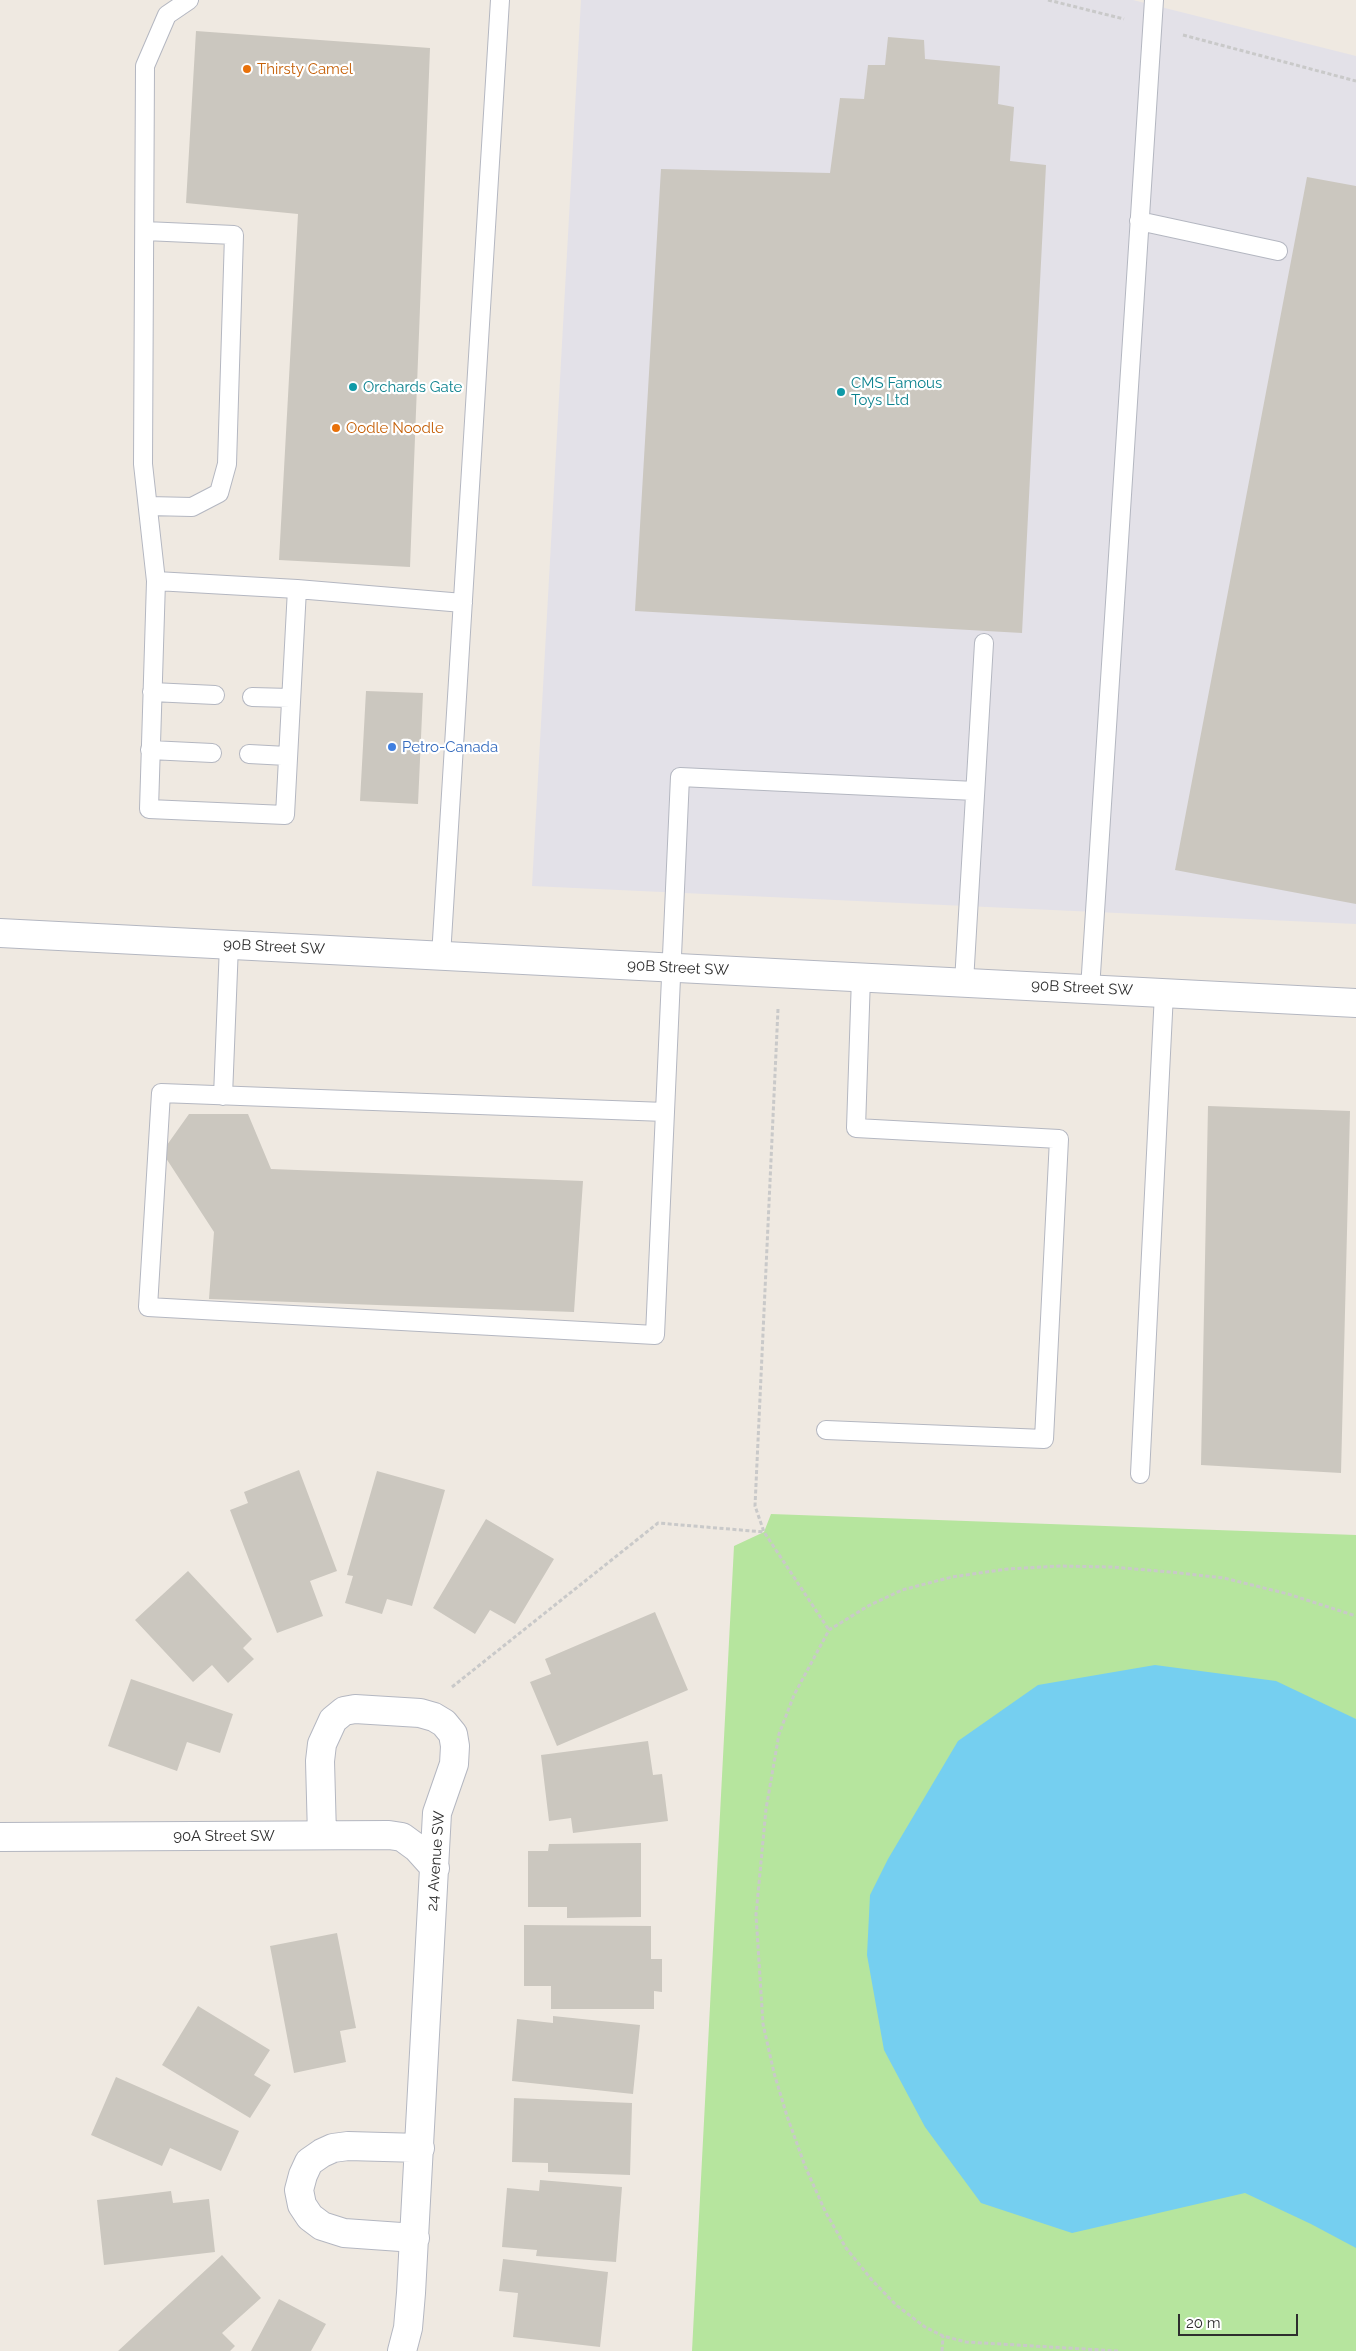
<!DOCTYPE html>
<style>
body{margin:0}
#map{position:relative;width:1356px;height:2351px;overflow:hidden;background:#efe9e1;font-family:Raleway,sans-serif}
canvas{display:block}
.scale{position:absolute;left:1178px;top:2314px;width:120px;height:22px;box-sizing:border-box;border:2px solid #2e2e2e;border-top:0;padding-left:6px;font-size:15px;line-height:18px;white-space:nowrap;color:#2e2e2e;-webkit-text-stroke:4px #fff;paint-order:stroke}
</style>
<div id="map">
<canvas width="1356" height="2351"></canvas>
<div class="scale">20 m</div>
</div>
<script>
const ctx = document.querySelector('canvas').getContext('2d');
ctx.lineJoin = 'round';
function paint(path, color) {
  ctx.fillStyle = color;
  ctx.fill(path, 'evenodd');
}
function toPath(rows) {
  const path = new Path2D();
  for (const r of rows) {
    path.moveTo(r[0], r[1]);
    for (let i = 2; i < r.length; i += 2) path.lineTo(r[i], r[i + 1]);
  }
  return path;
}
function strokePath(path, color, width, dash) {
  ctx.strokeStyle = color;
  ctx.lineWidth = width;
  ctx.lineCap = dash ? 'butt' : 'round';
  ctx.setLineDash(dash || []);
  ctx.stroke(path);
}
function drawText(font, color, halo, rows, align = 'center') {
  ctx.font = font + ' Raleway,sans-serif';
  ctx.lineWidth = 4.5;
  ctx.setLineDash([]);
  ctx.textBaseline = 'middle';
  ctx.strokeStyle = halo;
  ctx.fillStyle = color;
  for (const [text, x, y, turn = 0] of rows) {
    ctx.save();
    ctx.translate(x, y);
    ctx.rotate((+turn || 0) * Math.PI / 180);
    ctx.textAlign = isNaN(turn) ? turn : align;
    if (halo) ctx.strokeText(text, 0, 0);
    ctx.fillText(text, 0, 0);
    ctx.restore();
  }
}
const industrial = toPath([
 [581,0,1133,0,1356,56,1356,924,532,886]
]);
const green = toPath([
 [771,1514,1356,1535,1356,2351,692,2351,734,1546,764,1532]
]);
const water = toPath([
 [1155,1665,1276,1681,1356,1719,1356,2248,1311,2224,1245,2193,1072,2233,981,2203,925,2127,884,2050,867,1955,870,1895,888,1859,958,1741,1038,1685]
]);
const building = toPath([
 [196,31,430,48,410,567,279,560,298,214,186,203],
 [888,37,924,40,925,59,1000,66,998,104,1014,107,1010,161,1046,165,1022,633,635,611,661,169,830,173,840,98,864,99,868,65,885,65],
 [1307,177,1356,186,1356,904,1175,870],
 [366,691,423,693,418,804,360,801],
 [1208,1106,1350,1111,1341,1473,1201,1465],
 [189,1114,248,1114,271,1169,583,1181,574,1312,209,1299,214,1232,162,1152],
 [299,1470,337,1571,310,1581,323,1616,277,1633,230,1510,248,1503,244,1492],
 [377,1471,445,1490,412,1606,387,1599,382,1614,345,1603,353,1576,347,1575],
 [486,1519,554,1559,515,1624,490,1610,475,1634,433,1608],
 [188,1571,252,1639,243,1648,254,1659,228,1683,212,1665,193,1682,135,1620],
 [655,1612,688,1690,557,1746,530,1682,551,1674,545,1659],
 [131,1679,233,1714,220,1753,187,1742,177,1771,108,1746],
 [648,1741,653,1775,662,1774,668,1821,573,1833,571,1818,549,1821,541,1755],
 [641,1843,641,1917,567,1918,567,1907,528,1907,528,1851,548,1851,549,1844],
 [524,1925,651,1926,651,1959,662,1959,662,1992,654,1991,654,2009,551,2009,551,1986,524,1986],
 [337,1933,356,2028,340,2031,346,2062,294,2073,270,1946],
 [198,2006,270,2050,254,2075,271,2085,250,2118,162,2065],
 [553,2016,640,2025,633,2094,512,2081,517,2019,553,2023],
 [116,2077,239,2131,221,2171,170,2148,162,2166,91,2135],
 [514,2098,632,2103,630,2175,548,2172,548,2163,512,2162],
 [540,2180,622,2187,616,2262,536,2256,537,2250,502,2247,507,2188,539,2191],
 [171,2191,173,2203,209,2199,215,2252,104,2265,97,2200],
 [222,2255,261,2298,222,2333,235,2346,230,2351,118,2351],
 [503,2259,608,2272,600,2347,513,2337,518,2293,499,2291],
 [279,2299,326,2324,311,2351,251,2351]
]);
const path = toPath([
 [1048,0,1124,19],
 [1183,35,1356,81],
 [778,1009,755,1506,764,1532,829,1630],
 [452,1687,658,1523,764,1532],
 [942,2351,943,2336],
 [1118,2351,966,2342,943,2336,925,2327,896,2305,871,2279,846,2248,825,2211,805,2166,787,2116,774,2073,763,2024,756,1915,766,1809,779,1734,794,1695,829,1630,868,1606,902,1590,952,1577,1007,1569,1060,1566,1112,1567,1170,1572,1224,1578,1288,1594,1356,1616]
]);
const lane = toPath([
 [189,0,167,15,145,66,143,464,156,581,297,589,463,603],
 [1139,221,1278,251],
 [145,231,234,235,227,464,219,493,192,507,148,506],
 [156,581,149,809,285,815,297,589],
 [152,692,215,695],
 [252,697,290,698],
 [150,750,212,753],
 [249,754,287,756],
 [441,956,500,0],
 [964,982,984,643],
 [1090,989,1154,0],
 [223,1096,229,945],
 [665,1112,161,1093,148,1307,655,1335,680,777,975,791],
 [826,1430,1044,1439,1059,1139,856,1128,861,977],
 [1140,1474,1164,993]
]);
const street = toPath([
 [0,933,1356,1003],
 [322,1835,320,1761,322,1744,333,1720,344,1711,355,1709,420,1713,434,1717,444,1723,453,1734,455,1746,454,1764,437,1813,411,2293,408,2328,402,2351],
 [0,1837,389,1835,402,1837,417,1848,435,1868],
 [415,2238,344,2233,322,2226,310,2217,302,2205,299,2190,303,2175,309,2162,322,2153,333,2148,348,2146,420,2148]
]);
const markers = [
 [247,69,5,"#e8710a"],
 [353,387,5,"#0f9aa8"],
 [841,392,5,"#0f9aa8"],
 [336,428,5,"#e8710a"],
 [392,747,5,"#3f7fe0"]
];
const foodNames = [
 ["Thirsty Camel",257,69],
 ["Oodle Noodle",346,428]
];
const cultureNames = [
 ["CMS Famous",851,383],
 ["Toys Ltd",851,400],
 ["Orchards Gate",363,387]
];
const shopNames = [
 ["Petro-Canada",402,747]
];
const streetNames = [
 ["90B Street SW",274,947,3],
 ["90B Street SW",678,968,3],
 ["90B Street SW",1082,988,3],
 ["90A Street SW",224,1836],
 ["24 Avenue SW",436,1861,-86]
];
paint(industrial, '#e3e1e8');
paint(green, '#b6e59e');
paint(water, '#75cff0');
paint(building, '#cbc7bf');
strokePath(lane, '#b4b7c1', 20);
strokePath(street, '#b4b7c1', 30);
strokePath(path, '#c9c9c9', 3, [4, 2.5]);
strokePath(lane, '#fff', 18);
strokePath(street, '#fff', 28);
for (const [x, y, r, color] of markers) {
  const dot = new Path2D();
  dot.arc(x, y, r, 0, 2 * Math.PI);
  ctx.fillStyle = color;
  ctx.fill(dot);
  strokePath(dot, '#fff', 2);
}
drawText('15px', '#c56008', '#fff', foodNames, 'left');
drawText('15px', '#0d838f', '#fff', cultureNames, 'left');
drawText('15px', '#366cbe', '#fff', shopNames, 'left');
drawText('15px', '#2e2e2e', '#fff', streetNames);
</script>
